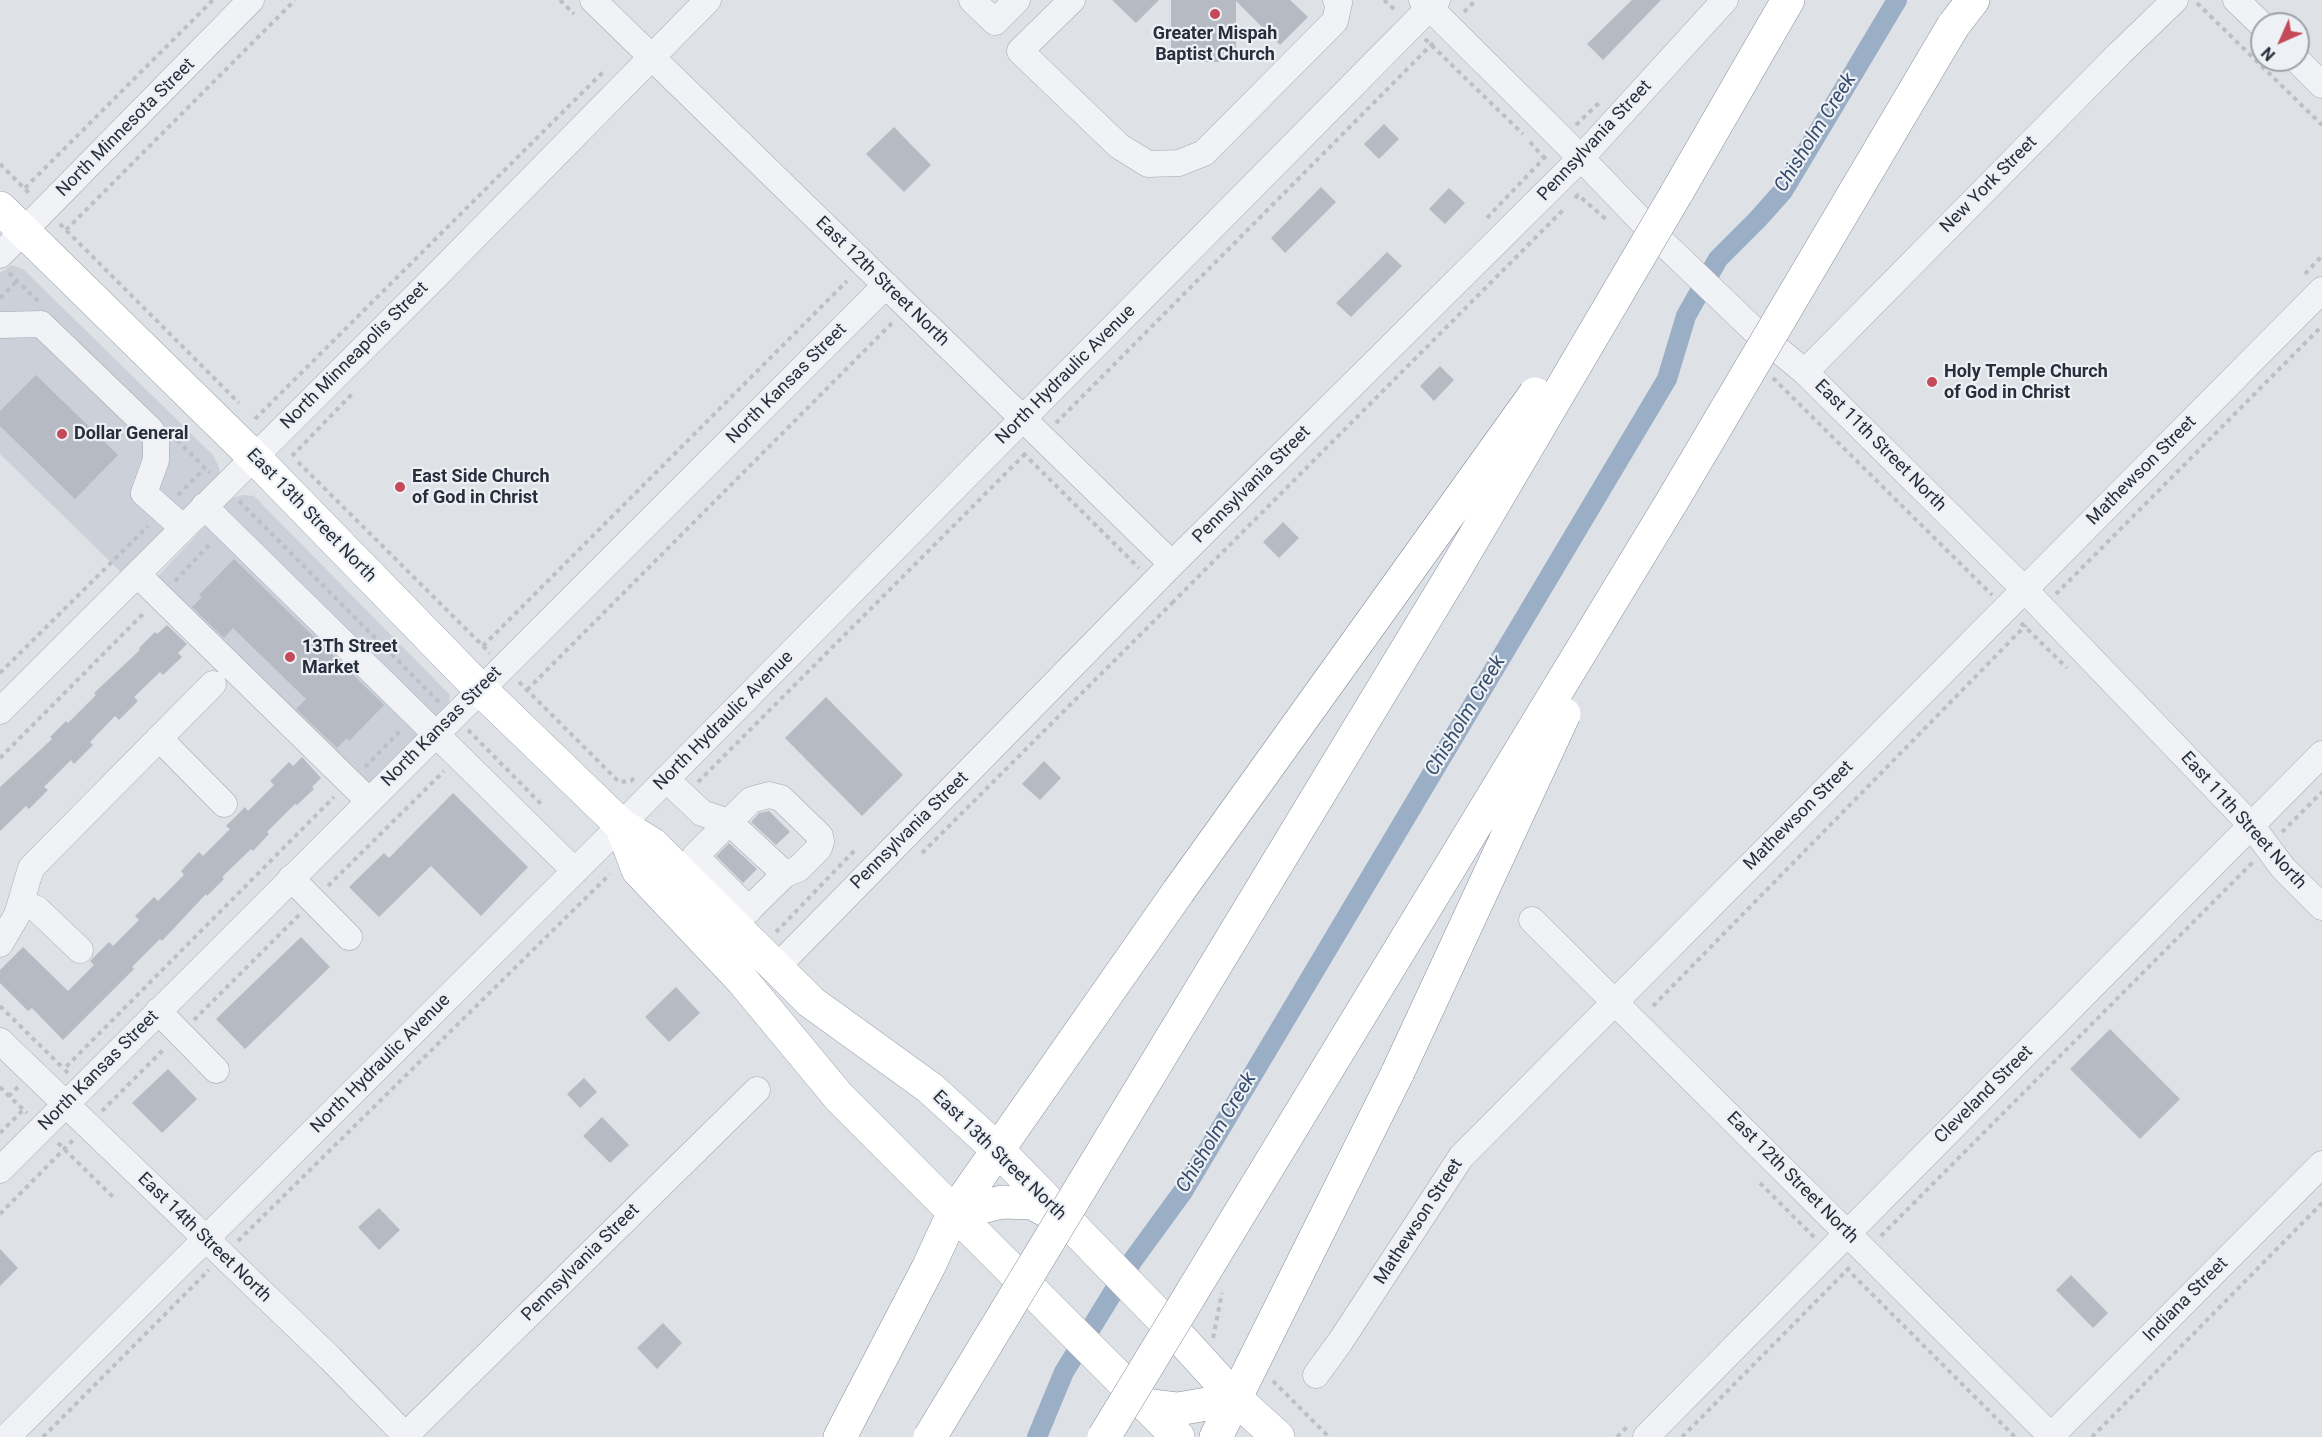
<!DOCTYPE html>
<style>
body{margin:0}
#map{position:relative;width:2322px;height:1437px;overflow:hidden;background:#dee1e6;font-family:Roboto,sans-serif}
canvas{display:block}
.north{position:absolute;left:2250px;top:12px;width:60px;height:60px;box-sizing:border-box;background:#edf0f4;border:2px solid #9ea3aa;border-radius:50%;rotate:225deg;font-size:16px;font-weight:700;line-height:24px;text-align:center;color:#282f3c}
.north::after{content:'';display:block;margin:auto;width:21px;height:27px;background:#c54958;clip-path:polygon(50% 0,100% 100%,50% 72%,0 100%)}
</style>
<div id="map">
<canvas width="2322" height="1437"></canvas>
<div class="north">N</div>
</div>
<script>
const ctx = document.querySelector('canvas').getContext('2d');
ctx.lineJoin = 'round';
function paint(path, color) {
  ctx.fillStyle = color;
  ctx.fill(path, 'evenodd');
}
function toPath(rows) {
  const path = new Path2D();
  for (const r of rows) {
    path.moveTo(r[0], r[1]);
    for (let i = 2; i < r.length; i += 2) path.lineTo(r[i], r[i + 1]);
  }
  return path;
}
function strokePath(path, color, width, dash) {
  ctx.strokeStyle = color;
  ctx.lineWidth = width;
  ctx.lineCap = dash ? 'butt' : 'round';
  ctx.setLineDash(dash || []);
  ctx.stroke(path);
}
function drawText(font, color, halo, rows, align = 'center') {
  ctx.font = font + ' Roboto,sans-serif';
  ctx.lineWidth = 4.5;
  ctx.setLineDash([]);
  ctx.textBaseline = 'middle';
  ctx.strokeStyle = halo;
  ctx.fillStyle = color;
  for (const [text, x, y, turn = 0] of rows) {
    ctx.save();
    ctx.translate(x, y);
    ctx.rotate((+turn || 0) * Math.PI / 180);
    ctx.textAlign = isNaN(turn) ? turn : align;
    if (halo) ctx.strokeText(text, 0, 0);
    ctx.fillText(text, 0, 0);
    ctx.restore();
  }
}
const built = toPath([
 [12,265,23,269,213,455,218,465,220,472,216,479,123,574,0,454,0,273],
 [242,495,254,496,450,695,448,705,353,804,143,592,222,508,232,498]
]);
const canal = toPath([
 [1037,1437,1064,1372,1133,1260,1184,1190,1667,379,1686,316,1718,259,1758,219,1783,191,1897,0]
]);
const building = toPath([
 [1112,0,1159,0,1136,23],
 [1171,0,1290,0,1308,17,1280,45,1236,1,1236,59,1221,59,1218,62,1190,62,1188,60,1171,60],
 [1632,0,1661,0,1603,60,1587,44],
 [1384,124,1399,139,1379,159,1364,144],
 [894,127,931,165,904,192,866,154],
 [1321,187,1336,202,1285,253,1271,238],
 [1449,188,1465,203,1445,224,1429,209],
 [1387,252,1402,266,1351,317,1336,303],
 [1440,366,1454,380,1434,401,1420,386],
 [36,375,118,455,75,499,0,426,0,411],
 [1283,522,1299,538,1279,558,1263,542],
 [234,559,384,705,349,741,347,738,337,748,296,709,306,699,233,628,224,638,192,607,202,597,199,595],
 [167,625,187,644,178,653,182,657,163,675,160,672,134,697,138,701,119,720,115,716,90,742,93,745,74,764,71,760,44,787,48,790,29,809,26,806,0,831,0,787,52,739,50,737,66,721,68,723,96,695,94,693,140,650,139,648,155,632,157,634],
 [826,697,903,775,862,816,785,738],
 [302,757,321,778,312,787,314,789,297,805,295,804,267,832,269,834,253,851,251,849,222,877,224,879,207,896,206,894,162,941,160,939,132,967,134,969,63,1040,32,1008,28,1011,0,983,0,970,23,947,68,991,94,965,90,961,109,942,113,946,139,920,135,916,154,897,158,901,184,875,181,871,199,852,203,856,230,829,226,826,245,807,248,811,274,785,270,781,289,762,293,766],
 [1044,761,1061,778,1040,800,1022,784],
 [453,793,528,867,481,916,431,866,379,917,349,887,384,853,389,858],
 [769,811,790,832,776,845,751,822,759,813],
 [729,843,757,869,743,883,716,856],
 [301,937,330,967,245,1049,216,1019],
 [676,987,700,1013,669,1042,645,1017],
 [2110,1029,2180,1099,2140,1139,2070,1069],
 [168,1069,197,1099,162,1133,132,1103],
 [584,1078,597,1092,580,1108,567,1094],
 [602,1117,629,1145,610,1163,583,1136],
 [379,1208,400,1230,379,1250,358,1227],
 [0,1249,18,1268,0,1286],
 [2071,1275,2108,1313,2093,1328,2056,1290],
 [663,1323,682,1343,657,1369,637,1348]
]);
const path = toPath([
 [560,0,574,14],
 [1384,0,1396,11],
 [2197,3,2322,125],
 [1464,12,1476,0],
 [1425,39,1523,134],
 [1576,125,1601,101],
 [1530,142,1545,159],
 [0,164,31,195],
 [25,188,213,0],
 [1575,198,1578,195,1607,220],
 [1487,218,1548,154],
 [60,224,239,403],
 [66,230,295,0],
 [9,273,40,303],
 [2305,274,2322,256],
 [0,298,17,281],
 [1773,378,1992,595],
 [255,419,605,70],
 [1056,423,1435,41],
 [177,440,210,473],
 [1023,453,1139,568],
 [292,456,352,394],
 [298,462,490,653],
 [178,495,205,468],
 [239,501,439,702],
 [175,581,211,543],
 [2056,594,2322,326],
 [1172,603,1565,208],
 [2021,623,2067,668],
 [483,646,847,281],
 [0,673,148,526],
 [519,682,619,782,631,781,634,778],
 [527,690,892,323],
 [468,730,543,806],
 [0,758,145,612],
 [365,767,402,729],
 [698,782,1027,452],
 [2282,832,2322,792],
 [922,853,1172,603,1171,602],
 [328,886,444,771],
 [776,932,856,849],
 [0,1006,64,1069],
 [1653,1006,2026,625],
 [194,1020,299,915],
 [68,1073,64,1069,334,797],
 [0,1087,9,1096],
 [18,1087,9,1096,27,1113],
 [102,1111,165,1048],
 [0,1133,23,1110],
 [58,1143,114,1198],
 [1760,1183,1815,1238],
 [0,1214,74,1139],
 [1881,1236,2254,861],
 [238,1241,610,874],
 [1846,1268,2015,1437],
 [1213,1338,1222,1293],
 [1273,1381,1329,1437],
 [43,1437,209,1270],
 [1617,1437,1627,1427],
 [1682,1437,1852,1265],
 [2092,1437,2322,1203]
]);
const minor = toPath([
 [593,0,1172,564],
 [972,0,995,22,1017,0],
 [1072,0,1020,51,1119,146,1148,164,1179,163,1204,153,1335,21,1339,3,1336,0],
 [1422,0,1581,158,1656,236,1754,330,1805,372,2024,589,2251,825,2283,868,2322,907],
 [2236,0,2262,25],
 [2297,60,2322,85],
 [0,255,251,0],
 [0,325,41,324,150,429,156,438,156,460,144,493,183,528],
 [1805,372,2120,53,2175,0],
 [204,506,575,871],
 [137,574,369,801],
 [0,711,434,278,708,0],
 [159,738,224,804],
 [666,779,702,813,729,822,751,800,769,795,781,798,820,836,821,842,819,848,798,869,785,874,733,925],
 [291,878,349,937],
 [21,902,37,909,80,950],
 [749,910,695,856,729,822,785,874],
 [1532,920,2052,1437],
 [0,944,17,915,31,868,213,684],
 [776,968,1172,564,1581,158,1725,0],
 [158,1011,216,1070],
 [0,1041,330,1358,407,1437],
 [0,1170,886,285],
 [1316,1375,1340,1342,1461,1157,2322,290],
 [7,1437,621,825,1437,0],
 [404,1437,757,1090],
 [1646,1437,2322,754],
 [2050,1437,2322,1164]
]);
const major = toPath([
 [0,208,254,457,480,689,621,825,652,844,811,1002,930,1088,998,1150,1174,1331,1236,1399,1278,1437],
 [621,825,638,870,742,980,839,1097,1178,1437]
]);
const highway = toPath([
 [1953,26,1973,0],
 [1676,194,1788,0],
 [953,1214,1002,1202,1032,1203,1066,1221],
 [1146,1405,1178,1409,1236,1399],
 [840,1437,929,1266,953,1214,1178,892],
 [1216,1437,1398,1072]
]);
const highwayBridge = toPath([
 [1178,892,1535,394],
 [1398,1072,1564,714],
 [930,1437,1453,573,1676,194],
 [1104,1437,1671,503,1953,26]
]);
const markers = [
 [1215,14,6,"#c54958"],
 [1932,382,6,"#c54958"],
 [62,434,6,"#c54958"],
 [400,487,6,"#c54958"],
 [290,657,6,"#c54958"]
];
const poiNames = [
 ["Greater Mispah",1215,34,"center"],
 ["Baptist Church",1215,55,"center"],
 ["Holy Temple Church",1944,372],
 ["of God in Christ",1944,393],
 ["Dollar General",74,434],
 ["East Side Church",412,477],
 ["of God in Christ",412,498],
 ["13Th Street",302,647],
 ["Market",302,668]
];
const streetNames = [
 ["North Minnesota Street",126,128,-45],
 ["Pennsylvania Street",1595,141,-47],
 ["New York Street",1989,185,-45],
 ["East 12th Street North",882,282,44],
 ["North Minneapolis Street",355,356,-45],
 ["North Hydraulic Avenue",1066,375,-45],
 ["North Kansas Street",787,384,-45],
 ["East 11th Street North",1880,446,45],
 ["Mathewson Street",2142,471,-45],
 ["Pennsylvania Street",1252,485,-45],
 ["East 13th Street North",311,516,46],
 ["North Hydraulic Avenue",724,721,-45],
 ["North Kansas Street",442,727,-45],
 ["Mathewson Street",1799,816,-45],
 ["East 11th Street North",2243,821,48],
 ["Pennsylvania Street",910,831,-45],
 ["North Hydraulic Avenue",381,1064,-45],
 ["North Kansas Street",99,1071,-45],
 ["Cleveland Street",1984,1095,-45],
 ["East 13th Street North",999,1156,44],
 ["East 12th Street North",1792,1178,45],
 ["Mathewson Street",1419,1222,-57],
 ["East 14th Street North",204,1238,44],
 ["Pennsylvania Street",581,1263,-45],
 ["Indiana Street",2186,1300,-45]
];
const waterNames = [
 ["Chisholm Creek",1816,133,-58],
 ["Chisholm Creek",1466,716,-59],
 ["Chisholm Creek",1217,1133,-59]
];
paint(built, '#ccd0d8');
strokePath(canal, '#9aaec5', 20);
paint(building, '#b5bac3');
strokePath(minor, '#a4a8b0', 27);
strokePath(major, '#9ea5b1', 34);
strokePath(highway, '#868e9c', 34);
strokePath(path, '#bcbfc5', 4, [4.5, 4.5]);
strokePath(minor, '#f0f2f5', 26);
strokePath(major, '#fff', 33);
strokePath(highway, '#fff', 33);
strokePath(highwayBridge, '#868e9c', 34, []);
strokePath(highwayBridge, '#fff', 33);
for (const [x, y, r, color] of markers) {
  const dot = new Path2D();
  dot.arc(x, y, r, 0, 2 * Math.PI);
  ctx.fillStyle = color;
  ctx.fill(dot);
  strokePath(dot, '#edf0f4', 2);
}
drawText('bold 18px', '#282f3c', '#edf0f4', poiNames, 'left');
drawText('18px', '#282f3c', '#edf0f4', streetNames);
drawText('italic 20px', '#354c6d', '#edf0f4', waterNames);
</script>
